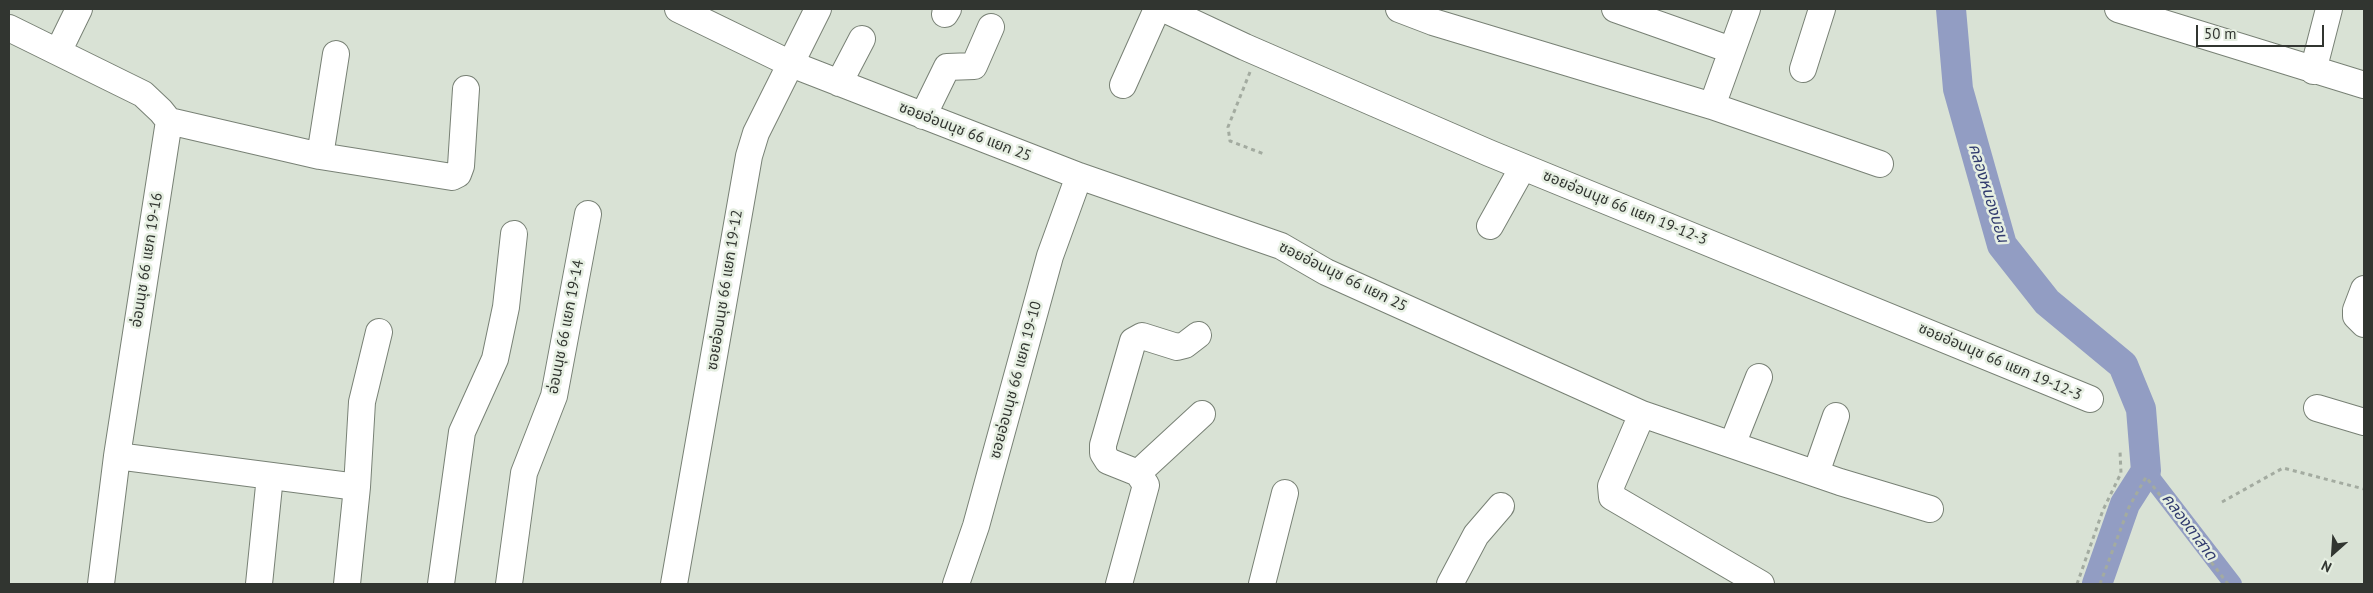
<!DOCTYPE html>
<meta charset="utf-8">
<style>
body{margin:0}
#map{position:relative;width:2373px;height:593px;overflow:hidden;background:#d9e2d5;font-family:"PT Sans",sans-serif}
canvas{display:block}
.frame{position:absolute;inset:0;border:10px solid #313530;pointer-events:none}
.north{position:absolute;left:2308px;top:528px;width:50px;height:50px;-webkit-text-stroke:4px #e6efe2;paint-order:stroke;rotate:206deg;font-size:14px;font-weight:700;line-height:20px;text-align:center;color:#313530}
.north::after{content:'';display:block;margin:auto;width:18px;height:22px;background:#313530;clip-path:polygon(50% 0,100% 100%,50% 72%,0 100%)}
.scale{position:absolute;left:2196px;top:25px;width:128px;height:22px;box-sizing:border-box;border:2px solid #313530;border-top:0;padding-left:6px;font-size:15px;line-height:18px;white-space:nowrap;color:#313530;-webkit-text-stroke:4px #e6efe2;paint-order:stroke}
</style>
<div id="map">
<canvas width="2373" height="593"></canvas>
<div class="frame"></div>
<div class="north">N</div>
<div class="scale">50 m</div>
</div>
<script>
const ctx = document.querySelector('canvas').getContext('2d');
ctx.lineJoin = 'round';
function toPath(rows) {
  const path = new Path2D();
  for (const r of rows) {
    path.moveTo(r[0], r[1]);
    for (let i = 2; i < r.length; i += 2) path.lineTo(r[i], r[i + 1]);
  }
  return path;
}
function strokePath(path, color, width, dash) {
  ctx.strokeStyle = color;
  ctx.lineWidth = width;
  ctx.lineCap = dash ? 'butt' : 'round';
  ctx.setLineDash(dash || []);
  ctx.stroke(path);
}
function drawText(font, color, halo, rows, align = 'center') {
  ctx.font = font + ' "PT Sans","Noto Sans Thai",sans-serif';
  ctx.lineWidth = 5;
  ctx.setLineDash([]);
  ctx.textBaseline = 'middle';
  ctx.strokeStyle = halo;
  ctx.fillStyle = color;
  for (const [text, x, y, turn = 0] of rows) {
    ctx.save();
    ctx.translate(x, y);
    ctx.rotate((+turn || 0) * Math.PI / 180);
    ctx.textAlign = isNaN(turn) ? turn : align;
    if (halo) ctx.strokeText(text, 0, 0);
    ctx.fillText(text, 0, 0);
    ctx.restore();
  }
}
const canal = toPath([
 [2146,471,2233,584]
]);
const river = toPath([
 [1951,9,1958,89,2002,245,2047,302,2123,365,2141,409,2146,471,2125,504,2097,584]
]);
const path = toPath([
 [1250,72,1228,127,1230,141,1264,154],
 [2222,502,2283,468,2364,489],
 [2077,584,2103,510,2121,473,2120,451],
 [2100,584,2129,507,2146,477,2228,584]
]);
const minor = toPath([
 [678,9,791,64,1079,176,1281,246,1326,272,1642,414,1611,486,1612,497,1761,584],
 [1164,9,1245,47,1489,153,2090,399],
 [1399,9,1433,22,1712,106,1880,164],
 [1615,9,1731,50],
 [2118,9,2364,85],
 [945,14,948,9],
 [9,28,143,94,161,111,169,121,117,456,101,584],
 [58,52,79,9],
 [1803,69,1822,9],
 [2313,71,2329,9],
 [839,83,862,39],
 [1123,85,1157,9],
 [1712,106,1747,9],
 [923,116,947,67,974,66,991,27],
 [169,121,320,156,452,177,458,174,461,166,466,89],
 [320,156,336,54],
 [1490,226,1523,167],
 [2364,289,2356,310,2356,316,2364,324],
 [2317,408,2364,422],
 [1642,414,1840,482,1930,509],
 [1732,445,1759,377],
 [117,456,357,487,347,584],
 [1138,473,1202,414],
 [1816,473,1836,416],
 [357,487,362,402,379,332],
 [259,584,270,476],
 [441,584,462,432,495,359,506,307,514,234],
 [509,584,524,473,554,396,588,214],
 [674,584,749,156,756,133,818,9],
 [956,584,976,526,1050,256,1079,176],
 [1119,584,1146,485,1138,473,1108,461,1103,453,1103,445,1133,341,1142,336,1177,347,1185,345,1198,335],
 [1262,584,1285,493],
 [1450,584,1476,535,1501,506]
]);
const streetNames = [
 ["ซอยอ่อนนุช 66 แยก 25",965,132,21],
 ["ซอยอ่อนนุช 66 แยก 19-12-3",1625,208,22],
 ["อ่อนนุช 66 แยก 19-16",147,260,-81],
 ["ซอยอ่อนนุช 66 แยก 25",1343,277,26],
 ["ซอยอ่อนนุช 66 แยก 19-12",725,290,-81],
 ["อ่อนนุช 66 แยก 19-14",566,327,-79],
 ["ซอยอ่อนนุช 66 แยก 19-12-3",2000,362,23],
 ["ซอยอ่อนนุช 66 แยก 19-10",1016,380,-75]
];
const waterNames = [
 ["คลองหนองบอน",1988,193,73],
 ["คลองตาสาด",2189,527,53]
];
strokePath(canal, '#929dc3', 18);
strokePath(river, '#929dc3', 30);
strokePath(minor, '#788175', 28);
strokePath(path, '#a3aba0', 3, [4, 4]);
strokePath(minor, '#fff', 26);
drawText('15px', '#313530', '#e6efe2', streetNames);
drawText('italic 16px', '#313b6e', '#e6efe2', waterNames);
</script>
